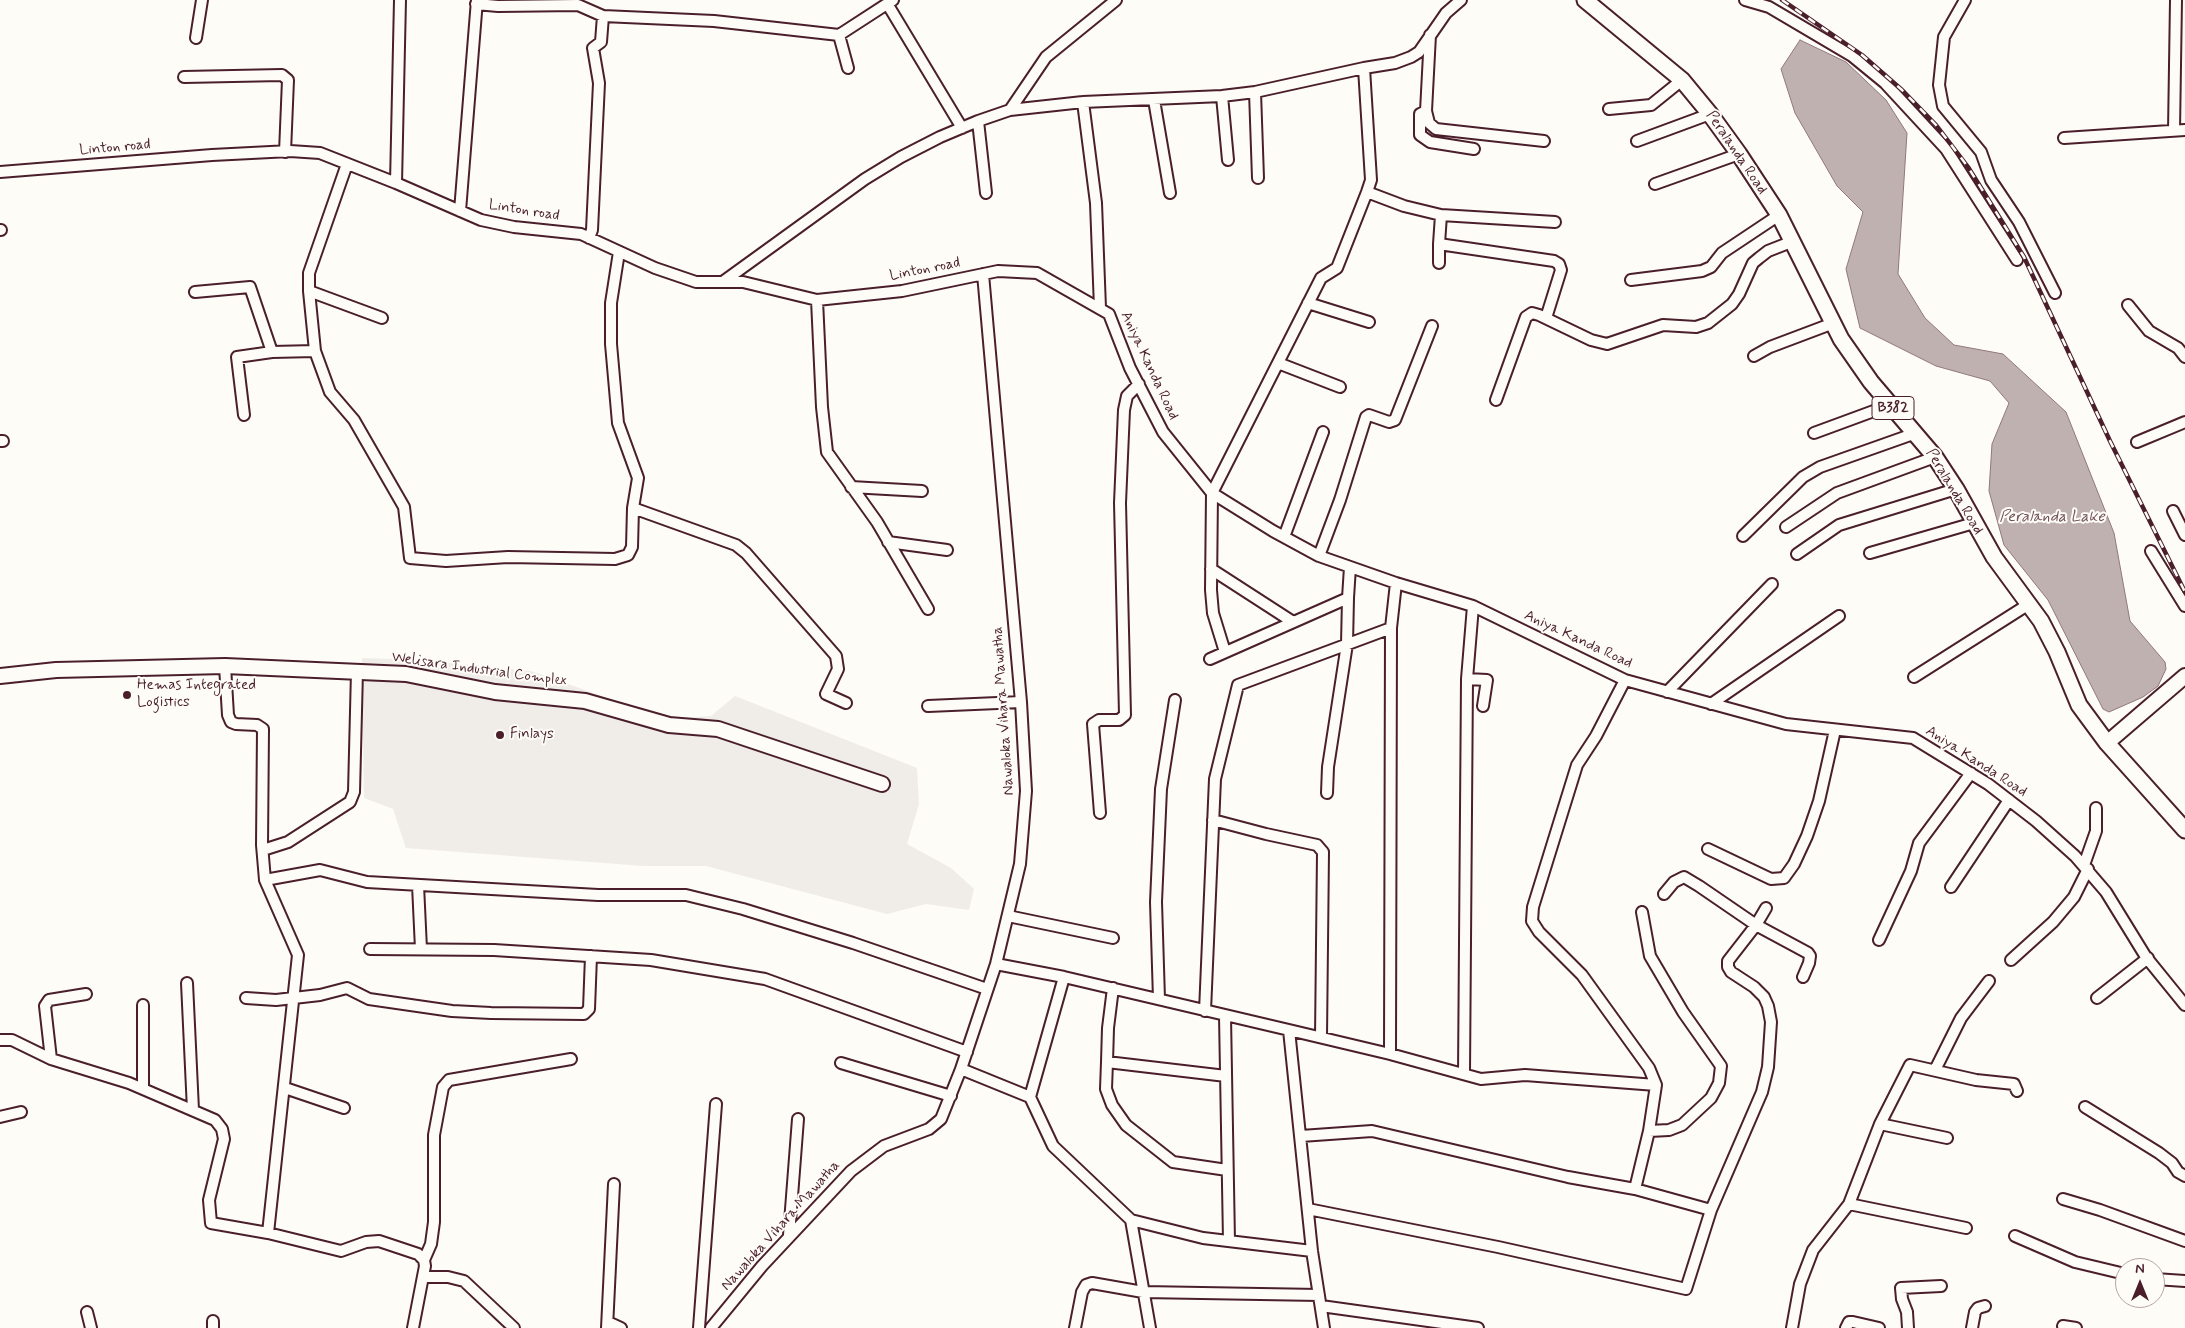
<!DOCTYPE html>
<style>
body{margin:0}
#map{position:relative;width:2185px;height:1328px;overflow:hidden;background:#fdfcf7;font-family:Mynerve,sans-serif}
canvas{display:block}
.north{position:absolute;left:2115px;top:1258px;width:50px;height:50px;box-sizing:border-box;background:#fdfcf7;border:1px solid #b5a4a5;border-radius:50%;rotate:0deg;font-size:14px;font-weight:700;line-height:20px;text-align:center;color:#4a1f2b}
.north::after{content:'';display:block;margin:auto;width:18px;height:22px;background:#4a1f2b;clip-path:polygon(50% 0,100% 100%,50% 72%,0 100%)}
</style>
<div id="map">
<canvas width="2185" height="1328"></canvas>
<div class="north">N</div>
</div>
<script>
const ctx = document.querySelector('canvas').getContext('2d');
ctx.lineJoin = 'round';
function paint(path, color) {
  ctx.fillStyle = color;
  ctx.fill(path, 'evenodd');
}
function toPath(rows) {
  const path = new Path2D();
  for (const r of rows) {
    path.moveTo(r[0], r[1]);
    for (let i = 2; i < r.length; i += 2) path.lineTo(r[i], r[i + 1]);
  }
  return path;
}
function strokePath(path, color, width, dash) {
  ctx.strokeStyle = color;
  ctx.lineWidth = width;
  ctx.lineCap = dash ? 'butt' : 'round';
  ctx.setLineDash(dash || []);
  ctx.stroke(path);
}
function drawText(font, color, halo, rows, align = 'center') {
  ctx.font = font + ' Mynerve,sans-serif';
  ctx.lineWidth = 4;
  ctx.setLineDash([]);
  ctx.textBaseline = 'middle';
  ctx.strokeStyle = halo;
  ctx.fillStyle = color;
  for (const [text, x, y, turn = 0] of rows) {
    ctx.save();
    ctx.translate(x, y);
    ctx.rotate((+turn || 0) * Math.PI / 180);
    ctx.textAlign = isNaN(turn) ? turn : align;
    if (halo) ctx.strokeText(text, 0, 0);
    ctx.fillText(text, 0, 0);
    ctx.restore();
  }
}
const built = toPath([
 [362,658,420,660,531,671,667,719,711,716,735,696,917,768,919,804,907,844,951,868,974,889,969,910,926,904,887,914,706,866,644,866,406,848,393,809,364,798]
]);
const water = toPath([
 [1800,40,1846,62,1886,100,1907,133,1898,274,1925,318,1954,345,2003,354,2066,412,2114,533,2130,621,2165,662,2166,669,2158,686,2143,697,2109,712,2103,709,2048,600,2004,545,1989,491,1992,444,2009,403,1990,381,1936,366,1860,328,1846,269,1863,212,1837,186,1795,113,1781,69,1800,40]
]);
const street = toPath([
 [1745,0,1769,7,1852,56,1885,83,1946,149,2017,260],
 [1965,0,1944,37,1939,85,1943,106,1981,152,1991,180,2019,222,2055,293],
 [476,4,498,6,578,5,603,16,714,21,839,35,893,0],
 [888,5,962,128],
 [839,35,848,68],
 [1430,35,1426,111,1429,123,1436,129,1544,141],
 [196,38,202,0],
 [184,77,282,75,288,80,285,152],
 [1255,92,1258,178],
 [1222,96,1228,160],
 [1154,100,1170,193],
 [1083,102,1096,203,1100,308],
 [1609,109,1651,105,1682,80],
 [1010,110,1046,57,1116,0],
 [1426,111,1420,114,1420,135,1430,142,1474,149],
 [978,121,986,193],
 [2174,131,2176,0],
 [2064,138,2185,130],
 [1637,141,1710,114],
 [347,164,309,273,309,291,315,351,330,392,354,420,404,507,410,558,446,561,508,557,615,559,628,555,632,547,633,508,638,478,618,423,611,344,611,303,619,252],
 [0,172,212,155,290,151,320,153,396,183,481,220,514,227,581,234,655,268,696,282,743,282,817,300,902,291,998,271,1037,273,1109,314,1130,368,1163,432,1212,493,1273,531,1319,556,1396,583,1473,606,1625,680,1786,724,1913,738,1988,784,2036,821,2075,856,2106,892,2146,957,2185,1005],
 [396,183,400,0],
 [1655,184,1739,154],
 [1367,192,1404,206,1441,215,1555,222],
 [460,211,477,0],
 [1441,215,1439,244,1554,261,1559,264,1561,270,1546,318],
 [0,230,1,230],
 [589,238,592,230,599,83,593,48,601,42,603,16],
 [1439,263,1439,244],
 [1631,280,1702,271,1711,267,1722,253,1779,215],
 [724,281,865,179,901,157,940,137,978,121,1010,110,1083,102,1222,96,1255,92,1364,68,1395,63,1411,57,1419,52,1446,13,1461,0],
 [309,291,382,318],
 [195,292,250,287,272,352],
 [817,300,822,407,827,452,877,522,928,609],
 [1308,303,1369,322],
 [2128,305,2149,331,2178,348,2185,357],
 [1754,356,1770,347,1831,324],
 [1278,363,1340,387],
 [1496,400,1526,317,1532,313,1539,315,1591,340,1607,344,1663,325,1696,327,1708,323,1732,304,1739,294,1753,263,1759,258,1768,251,1791,242],
 [244,415,237,357,272,352,315,351],
 [1814,433,1890,405],
 [0,441,3,441],
 [2137,442,2185,422],
 [851,487,922,491],
 [633,508,736,545,746,553,836,656,838,669,826,694,846,703],
 [2173,511,2185,535],
 [1786,527,1837,493,1935,457],
 [1743,536,1803,477,1820,467,1916,433],
 [1284,537,1323,432],
 [888,542,947,550],
 [2151,551,2185,606],
 [1870,553,1974,523],
 [1797,554,1839,525,1956,489],
 [1319,556,1340,500,1366,417,1369,415,1389,422,1395,420,1432,326],
 [1211,569,1293,622],
 [1225,652,1213,613,1211,590,1212,493,1321,278,1337,268,1367,192,1371,180,1364,68],
 [1210,659,1348,598,1350,567],
 [225,666,228,715,231,722,236,724,257,725,263,729,262,845,265,880,298,955,268,1233],
 [1914,677,2029,604],
 [1467,679,1487,680,1483,706],
 [1625,680,1596,736,1577,765,1533,907,1532,921,1539,932,1582,975,1649,1068,1656,1085,1649,1131,1635,1189],
 [1667,692,1772,584],
 [1711,704,1839,616],
 [928,706,1021,702],
 [1327,793,1328,767,1347,644,1348,598],
 [1100,813,1093,724,1099,720,1119,720,1125,715,1120,503,1124,410,1127,396,1139,384],
 [1213,820,1266,834,1317,845,1323,852,1321,1037],
 [1708,849,1771,879,1784,878,1794,864,1807,836,1819,801,1835,730],
 [263,850,288,842,350,802,354,792,357,671],
 [2084,865,2096,831,2096,808],
 [265,880,320,870,367,882,598,895,686,895,743,909,853,943,987,989],
 [418,885,421,949],
 [1951,887,2009,800],
 [1664,894,1674,882,1684,877,1699,886,1756,925,1808,953,1810,956,1809,963,1803,977],
 [1642,912,1650,956,1683,1012,1721,1066,1719,1083,1711,1098,1682,1125,1669,1130,1649,1131],
 [1008,916,1113,938],
 [1879,940,1911,871,1919,843,1971,773],
 [370,949,494,950,651,960,765,979,967,1052],
 [2011,960,2053,922,2074,897,2088,869],
 [996,964,1064,977,1289,1030,1312,1251,1324,1328],
 [187,983,193,1110],
 [1113,988,1108,1028,1107,1062,1106,1089,1112,1105,1126,1125,1173,1162,1227,1170],
 [246,998,276,1000,320,995,347,988,369,999,452,1011,491,1013,584,1014,589,1009,591,956],
 [2097,998,2148,958],
 [1159,999,1156,902,1161,789,1175,700],
 [143,1005,143,1089],
 [1205,1011,1215,779,1238,685,1391,628],
 [1225,1016,1229,1241],
 [1289,1030,1390,1054,1481,1079,1525,1075,1656,1085],
 [0,1040,12,1040,51,1059,129,1083,215,1120,222,1129,224,1139,209,1200,211,1223,268,1233,341,1251,366,1242,379,1241,418,1254,424,1260,425,1266,413,1328],
 [1390,1054,1391,628,1396,583],
 [51,1059,45,1006,49,1000,86,994],
 [1107,1062,1226,1076],
 [841,1063,951,1096],
 [961,1069,1030,1097,1053,1146,1131,1220,1150,1328],
 [1935,1070,1961,1018,1989,981],
 [1464,1074,1467,679,1473,606],
 [285,1088,344,1108],
 [1030,1097,1064,977],
 [2085,1107,2159,1153,2172,1163,2178,1172,2185,1176],
 [0,1117,21,1112],
 [1880,1124,1947,1138],
 [1301,1136,1372,1131,1568,1177,1635,1189,1711,1210],
 [2063,1199,2100,1210,2185,1241],
 [1849,1204,1966,1228],
 [1308,1209,1498,1247,1686,1289,1711,1210,1762,1092,1768,1067,1771,1022,1768,1006,1764,997,1754,987,1731,972,1728,967,1728,961,1756,925,1766,908],
 [1131,1220,1203,1238,1312,1251],
 [789,1235,798,1119],
 [2015,1236,2075,1262,2125,1274],
 [424,1260,431,1244,434,1222,434,1135,443,1087,449,1080,571,1059],
 [423,1277,448,1277,464,1281,514,1328],
 [2155,1279,2185,1281],
 [1321,1306,1478,1328],
 [87,1312,91,1328],
 [213,1321,213,1328],
 [608,1322,621,1328],
 [2063,1326,2076,1328],
 [607,1328,614,1184],
 [699,1328,716,1104],
 [711,1328,762,1266,851,1171,884,1146,929,1129,941,1119,961,1069,996,964,1020,864,1026,791,1021,702,983,274],
 [1075,1328,1082,1292,1086,1285,1092,1283,1143,1292,1319,1295],
 [1792,1328,1800,1284,1813,1250,1849,1204,1880,1124,1910,1065,1976,1080,2014,1084,2017,1091],
 [1846,1328,1849,1322,1853,1322,1879,1328],
 [1908,1328,1907,1312,1902,1299,1901,1288,1941,1286],
 [1972,1328,1975,1312,1978,1308,1985,1306]
]);
const secondary = toPath([
 [0,676,56,670,225,666,406,674,495,692,585,701,669,725,718,729,882,784],
 [2107,743,2185,676]
]);
const primary = toPath([
 [1585,0,1682,80,1710,114,1739,154,1779,215,1841,339,1871,382,1935,457,1956,489,1994,557,2041,621,2057,652,2079,705,2107,743,2185,830]
]);
const rail = toPath([
 [1782,0,1862,55,1902,90,1936,125,1968,167,2024,257,2110,441,2185,592]
]);
const markers = [
 [127,695,5,"#4a1f2b"],
 [500,735,5,"#4a1f2b"]
];
const shields = [
 [1893,408,42]
];
const shieldNames = [
 ["B382",1893,408]
];
const streetNames = [
 ["Linton road",115,148,-5],
 ["Peralanda Road",1736,153,56],
 ["Linton road",524,211,9],
 ["Linton road",925,270,-11],
 ["Aniya Kanda Road",1149,366,65],
 ["Peralanda Road",1954,492,59],
 ["Aniya Kanda Road",1578,640,25],
 ["Welisara Industrial Complex",479,670,8],
 ["Nawaloka Vihara Mawatha",1004,711,-94],
 ["Aniya Kanda Road",1976,762,33],
 ["Nawaloka Vihara Mawatha",781,1226,-48]
];
const poiNames = [
 ["Hemas Integrated",137,686],
 ["Logistics",137,703],
 ["Finlays",510,735]
];
const waterNames = [
 ["Peralanda Lake",2052,518]
];
paint(built, '#f0ece8');
paint(water, '#c0b1b1');
strokePath(water, '#91777b', 1);
strokePath(street, '#4a1f2b', 14);
strokePath(secondary, '#4a1f2b', 18);
strokePath(primary, '#4a1f2b', 19);
strokePath(street, '#fdfcf7', 10);
strokePath(secondary, '#fdfcf7', 14);
strokePath(primary, '#fdfcf7', 15);
strokePath(rail, '#4a1f2b', 4.5);
strokePath(rail, '#fdfcf7', 2.5, [8]);
for (const [x, y, r, color] of markers) {
  const dot = new Path2D();
  dot.arc(x, y, r, 0, 2 * Math.PI);
  ctx.fillStyle = color;
  ctx.fill(dot);
  strokePath(dot, '#fdfcf7', 2);
}
for (const [x, y, w] of shields) {
  const box = new Path2D();
  box.roundRect(x - w / 2, y - 11.5, w, 23, 4);
  ctx.fillStyle = '#fdfcf7';
  ctx.fill(box);
  strokePath(box, '#4a1f2b', 1);
}
drawText('bold 14px', '#4a1f2b', null, shieldNames);
drawText('15px', '#4a1f2b', '#fdfcf7', streetNames);
drawText('15px', '#4a1f2b', '#fdfcf7', poiNames, 'left');
drawText('italic 16px', '#73525a', '#fdfcf7', waterNames);
</script>
